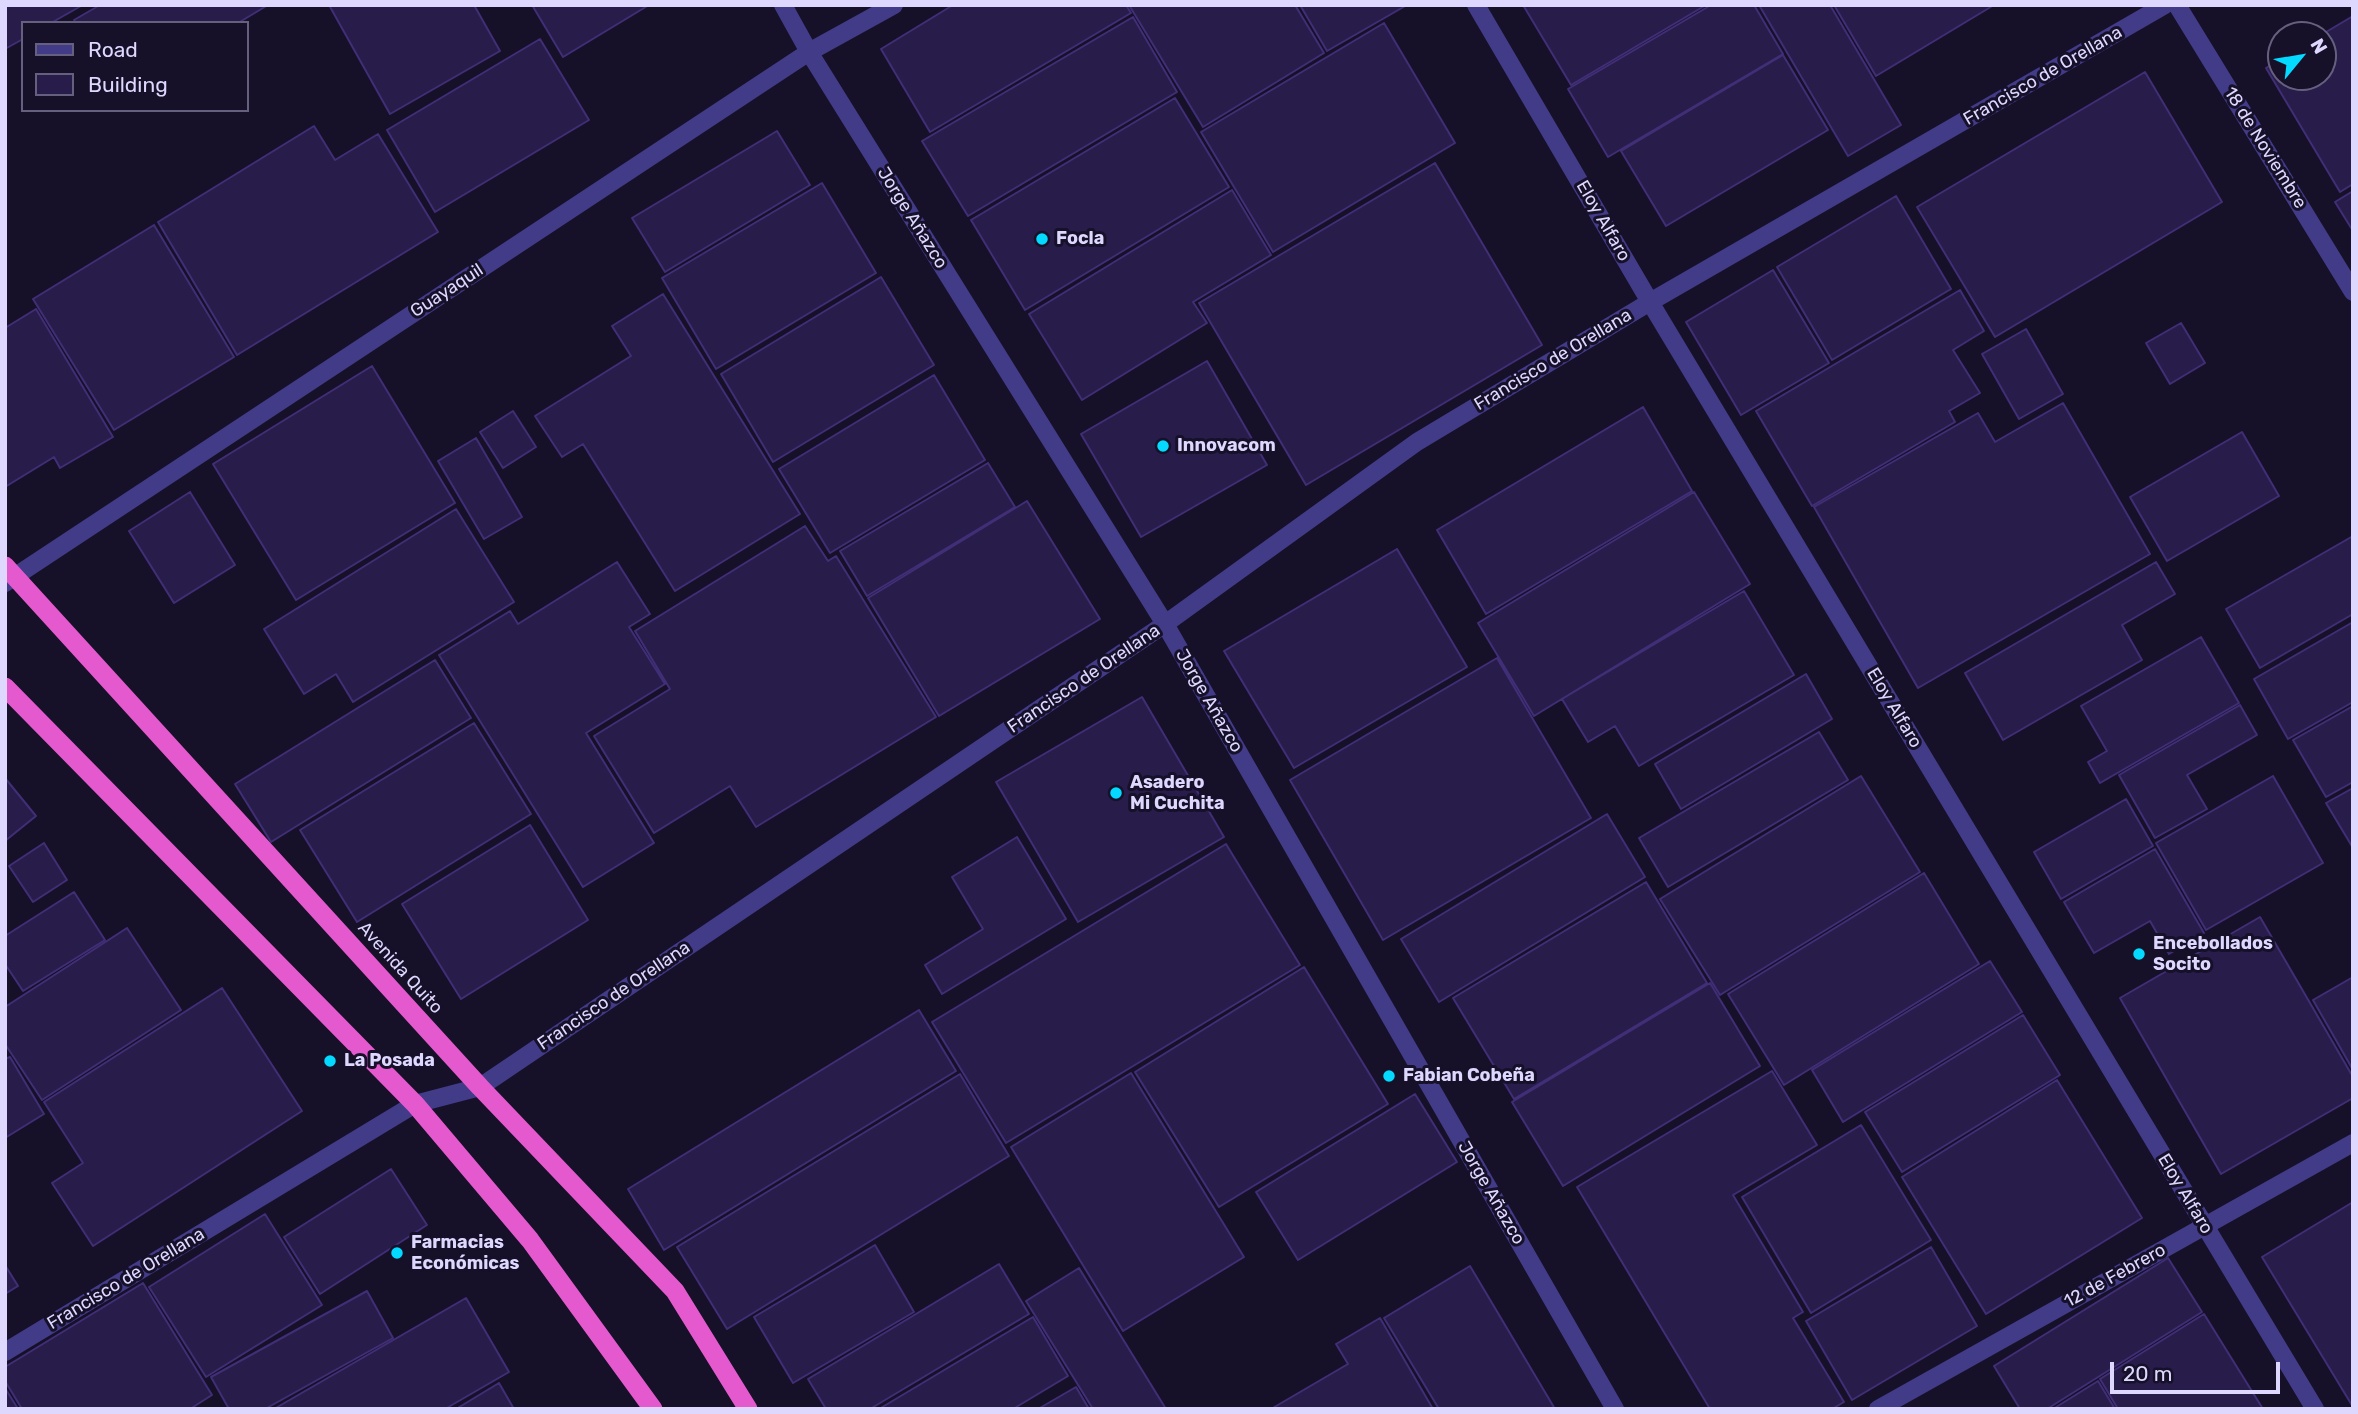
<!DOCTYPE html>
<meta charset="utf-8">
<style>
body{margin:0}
#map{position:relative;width:2358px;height:1414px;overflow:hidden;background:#161029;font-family:Rubik,sans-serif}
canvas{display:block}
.frame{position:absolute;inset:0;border:7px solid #ded8ff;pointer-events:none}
.legend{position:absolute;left:21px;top:21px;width:228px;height:91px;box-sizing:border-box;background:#161029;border:2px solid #66607f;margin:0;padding:9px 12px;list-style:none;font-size:21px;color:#ded8ff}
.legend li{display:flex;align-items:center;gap:14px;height:35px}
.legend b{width:35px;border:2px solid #66607f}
.north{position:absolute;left:2267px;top:21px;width:70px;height:70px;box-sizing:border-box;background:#161029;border:2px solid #66607f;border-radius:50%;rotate:60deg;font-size:19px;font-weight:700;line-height:28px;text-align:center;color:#ded8ff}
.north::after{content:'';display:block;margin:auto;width:24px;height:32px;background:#04d9ff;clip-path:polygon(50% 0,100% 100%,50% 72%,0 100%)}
.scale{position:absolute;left:2110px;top:1362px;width:170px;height:32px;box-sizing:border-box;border:4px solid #ded8ff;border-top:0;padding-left:9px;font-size:21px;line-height:24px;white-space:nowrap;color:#ded8ff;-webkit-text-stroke:5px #161029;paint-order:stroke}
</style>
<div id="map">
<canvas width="2358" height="1414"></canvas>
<div class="frame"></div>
<ul class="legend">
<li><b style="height:9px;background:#423b88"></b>Road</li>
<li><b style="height:19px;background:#281c4a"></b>Building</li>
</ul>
<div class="north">N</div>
<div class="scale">20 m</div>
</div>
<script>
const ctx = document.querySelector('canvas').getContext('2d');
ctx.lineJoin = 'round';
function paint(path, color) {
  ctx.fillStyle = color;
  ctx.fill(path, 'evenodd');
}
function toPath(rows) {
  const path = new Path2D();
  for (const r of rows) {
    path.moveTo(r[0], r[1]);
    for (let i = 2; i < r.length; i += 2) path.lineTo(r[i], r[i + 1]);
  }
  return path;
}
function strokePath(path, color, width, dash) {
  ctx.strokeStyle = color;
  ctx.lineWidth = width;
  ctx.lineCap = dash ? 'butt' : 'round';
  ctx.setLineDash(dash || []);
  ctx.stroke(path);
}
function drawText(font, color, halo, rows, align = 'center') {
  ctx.font = font + ' Rubik,sans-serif';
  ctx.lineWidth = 6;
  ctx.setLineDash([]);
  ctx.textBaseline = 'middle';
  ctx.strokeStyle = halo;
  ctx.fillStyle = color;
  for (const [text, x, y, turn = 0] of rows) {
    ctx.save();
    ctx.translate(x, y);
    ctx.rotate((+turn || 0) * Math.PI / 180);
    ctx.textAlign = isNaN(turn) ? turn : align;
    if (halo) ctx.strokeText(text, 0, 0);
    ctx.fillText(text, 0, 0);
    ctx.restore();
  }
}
const building = toPath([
 [5,5,81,5,81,6,51,23,23,23,23,39,5,49,5,5],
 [100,5,268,5,238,23,76,23,74,20,100,5],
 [329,5,474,5,500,51,390,114,329,5],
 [532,5,649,5,563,57,532,5],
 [953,5,1126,5,1131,13,930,132,881,49,953,5],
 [1129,5,1295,5,1324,53,1203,127,1129,5],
 [1300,5,1407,5,1327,51,1300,5],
 [1523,5,1706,5,1571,85,1523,5],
 [1711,5,1754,5,1783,54,1608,157,1568,89,1711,5],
 [1759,5,1830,5,1901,125,1848,156,1759,5],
 [1834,5,1994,5,1876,76,1834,5],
 [2353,16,2353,184,2340,192,2266,68,2281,59,2281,77,2323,77,2323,35,2321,35,2353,16],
 [1133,17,1177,92,968,216,922,141,1133,17],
 [1384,23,1455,143,1273,252,1201,132,1384,23],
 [540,39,589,120,435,212,387,130,540,39],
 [1783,55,1828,130,1666,226,1621,151,1783,55],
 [2145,72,2222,202,1995,337,1917,207,2145,72],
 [1175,98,1229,187,1025,310,971,220,1175,98],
 [314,126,335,160,378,134,438,232,237,355,158,222,314,126],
 [777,131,810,185,665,272,632,218,777,131],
 [1435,163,1542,345,1306,485,1199,303,1435,163],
 [822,183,876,273,716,369,662,278,822,183],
 [1232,190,1271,255,1193,302,1207,323,1082,400,1029,314,1232,190],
 [2353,191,2353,231,2335,202,2353,191],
 [1896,196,1951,289,1832,360,1777,267,1896,196],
 [154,225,234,357,114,430,33,299,154,225],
 [1773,270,1829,363,1741,415,1686,322,1773,270],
 [881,277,934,365,773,462,721,374,881,277],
 [1960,290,1984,331,1953,350,1980,393,1949,411,1955,422,1812,506,1756,411,1960,290],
 [663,294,800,514,675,591,583,444,562,457,535,416,631,356,612,326,663,294],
 [36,309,113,437,60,468,54,457,5,487,5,328,36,309],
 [2181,323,2205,363,2170,384,2146,343,2181,323],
 [2026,329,2063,394,2019,419,1982,354,2026,329],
 [1207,361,1267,465,1141,537,1081,434,1207,361],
 [372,366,455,503,296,600,213,464,372,366],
 [934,375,985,460,830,553,779,469,934,375],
 [2063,403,2150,554,1918,688,1814,507,1978,413,1995,442,2063,403],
 [1643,407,1692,491,1486,614,1437,530,1643,407],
 [513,411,536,447,503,468,480,432,513,411],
 [2242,432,2279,496,2167,561,2130,497,2242,432],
 [476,438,522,517,484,539,438,461,476,438],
 [988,463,1015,507,867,596,840,551,988,463],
 [190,492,235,565,174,603,129,531,190,492],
 [1694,492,1750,584,1534,716,1478,623,1694,492],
 [1027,501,1100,619,939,716,868,598,1027,501],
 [456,509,514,602,353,702,336,674,304,694,264,629,456,509],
 [805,526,828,561,836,556,936,717,756,827,730,786,654,833,594,736,670,689,635,631,805,526],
 [2353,536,2353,614,2260,668,2226,609,2353,536],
 [1397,549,1467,667,1294,768,1224,651,1397,549],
 [617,562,650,614,629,627,665,684,586,733,654,843,583,887,439,655,510,611,518,624,617,562],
 [2156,562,2175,594,2122,625,2142,660,2003,740,1965,673,2156,562],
 [1744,591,1794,675,1639,766,1615,726,1588,742,1562,699,1744,591],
 [2353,622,2353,702,2288,739,2254,679,2353,622],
 [2201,637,2239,703,2100,783,2088,762,2107,751,2081,706,2201,637],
 [1497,658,1591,818,1383,940,1290,780,1497,658],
 [435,660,471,718,271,842,235,784,435,660],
 [1806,674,1832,719,1681,809,1655,764,1806,674],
 [1142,697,1224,837,1078,922,996,782,1142,697],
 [2240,705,2257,735,2187,775,2207,809,2155,838,2119,775,2240,705],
 [2353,706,2353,782,2326,797,2293,740,2353,706],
 [474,723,531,814,357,922,300,830,474,723],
 [1819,732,1848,780,1668,887,1639,838,1819,732],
 [1861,776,1920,872,1720,995,1660,899,1861,776],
 [2273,776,2323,863,2206,930,2156,843,2273,776],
 [5,778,36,816,5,841,5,778],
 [2353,788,2353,848,2326,803,2353,788],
 [2126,799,2153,846,2061,899,2034,852,2126,799],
 [1607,814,1645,877,1439,1002,1401,939,1607,814],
 [530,825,588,920,461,999,402,904,530,825],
 [1017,837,1066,919,942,994,925,965,983,929,952,877,1017,837],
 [44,843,67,880,33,902,9,866,44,843],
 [1226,844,1300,965,1006,1143,932,1022,1226,844],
 [2155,849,2204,933,2169,954,2150,921,2094,953,2064,902,2155,849],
 [1924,873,1979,964,1784,1085,1728,994,1924,873],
 [1646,882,1707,983,1514,1099,1453,998,1646,882],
 [74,892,105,940,23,991,5,964,5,936,74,892],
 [2260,917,2353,1077,2353,1098,2221,1174,2120,998,2260,917],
 [127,928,181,1010,42,1100,5,1044,5,1007,127,928],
 [1990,961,2022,1012,1843,1122,1812,1070,1990,961],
 [1304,967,1388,1104,1219,1207,1135,1072,1304,967],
 [2353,977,2353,1070,2313,1000,2353,977],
 [1710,983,1760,1066,1563,1186,1512,1102,1710,983],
 [222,988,302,1111,93,1246,52,1183,83,1163,44,1102,222,988],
 [919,1010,956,1071,664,1250,628,1189,919,1010],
 [2023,1015,2060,1075,1902,1172,1865,1112,2023,1015],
 [10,1057,44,1114,5,1138,5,1059,10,1057],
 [1772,1071,1817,1145,1733,1195,1803,1312,1793,1318,1844,1402,1832,1409,1710,1409,1577,1187,1772,1071],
 [1131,1073,1244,1257,1123,1331,1011,1147,1131,1073],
 [960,1074,1009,1156,727,1329,677,1247,960,1074],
 [2057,1080,2142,1218,1986,1314,1902,1177,2057,1080],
 [1415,1094,1457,1162,1298,1260,1256,1192,1415,1094],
 [1861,1125,1931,1240,1811,1313,1742,1197,1861,1125],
 [391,1169,427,1225,320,1294,284,1237,391,1169],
 [2353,1202,2353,1407,2262,1257,2353,1202],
 [265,1214,322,1305,206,1377,149,1287,265,1214],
 [875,1245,914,1312,793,1383,754,1317,875,1245],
 [1931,1247,1977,1326,1852,1400,1806,1321,1931,1247],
 [2168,1258,2202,1312,2047,1409,2020,1409,1994,1366,2168,1258],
 [999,1264,1029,1314,870,1409,826,1409,808,1379,999,1264],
 [5,1265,18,1286,5,1294,5,1265],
 [1470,1266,1555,1409,1439,1409,1384,1318,1470,1266],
 [1079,1268,1166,1409,1093,1409,1026,1301,1079,1268],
 [143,1283,212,1395,190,1409,22,1409,5,1381,5,1367,143,1283],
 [367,1291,393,1338,265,1409,229,1409,211,1377,367,1291],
 [466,1298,509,1372,445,1409,274,1409,466,1298],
 [2204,1314,2263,1409,2118,1409,2100,1379,2204,1314],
 [1033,1317,1068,1376,1013,1409,879,1409,1033,1317],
 [1380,1318,1433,1409,1271,1409,1348,1364,1336,1344,1380,1318],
 [2098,1381,2115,1409,2053,1409,2098,1381],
 [499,1383,514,1409,456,1409,499,1383],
 [1076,1387,1089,1409,1038,1409,1076,1387],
 [5,1388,18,1409,5,1409,5,1388]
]);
const minor = toPath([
 [783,5,809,52,1165,624,1615,1409],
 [1476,5,1650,302,2315,1409],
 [2177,5,2353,292],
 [5,583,809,52,894,5],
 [5,1352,415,1104,480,1087,1165,624,1417,442,1650,302,2165,5],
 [1878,1409,2353,1143]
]);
const trunk = toPath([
 [5,566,480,1087,675,1291,748,1409],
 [5,687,415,1104,530,1240,653,1409]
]);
const markers = [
 [1042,239,7,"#04d9ff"],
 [1163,446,7,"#04d9ff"],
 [1116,793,7,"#04d9ff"],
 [2139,954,7,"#04d9ff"],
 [330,1061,7,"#04d9ff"],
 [1389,1076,7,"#04d9ff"],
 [397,1253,7,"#04d9ff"]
];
const streetNames = [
 ["Francisco de Orellana",2043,76,-30],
 ["18 de Noviembre",2265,148,58],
 ["Jorge Añazco",912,218,58],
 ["Eloy Alfaro",1603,221,60],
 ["Guayaquil",447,291,-33],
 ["Francisco de Orellana",1553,360,-31],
 ["Francisco de Orellana",1084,679,-34],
 ["Jorge Añazco",1209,701,60],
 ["Eloy Alfaro",1894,708,59],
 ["Avenida Quito",400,968,48],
 ["Francisco de Orellana",614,996,-34],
 ["Jorge Añazco",1491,1193,60],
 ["Eloy Alfaro",2185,1194,59],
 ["12 de Febrero",2115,1276,-29],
 ["Francisco de Orellana",126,1279,-31]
];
const poiNames = [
 ["Focla",1056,239],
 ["Innovacom",1177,446],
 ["Asadero",1130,783],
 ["Mi Cuchita",1130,804],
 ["Encebollados",2153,944],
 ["Socito",2153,965],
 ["La Posada",344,1061],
 ["Fabian Cobeña",1403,1076],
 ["Farmacias",411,1243],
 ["Económicas",411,1264]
];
paint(building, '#281c4a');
strokePath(building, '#402e76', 2);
strokePath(minor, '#423b88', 18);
strokePath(trunk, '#e559ce', 19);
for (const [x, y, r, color] of markers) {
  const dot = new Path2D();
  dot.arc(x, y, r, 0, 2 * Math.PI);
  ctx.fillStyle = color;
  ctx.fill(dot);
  strokePath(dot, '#161029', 2.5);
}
drawText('18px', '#ded8ff', '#161029', streetNames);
drawText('bold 18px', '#ded8ff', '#161029', poiNames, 'left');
</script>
